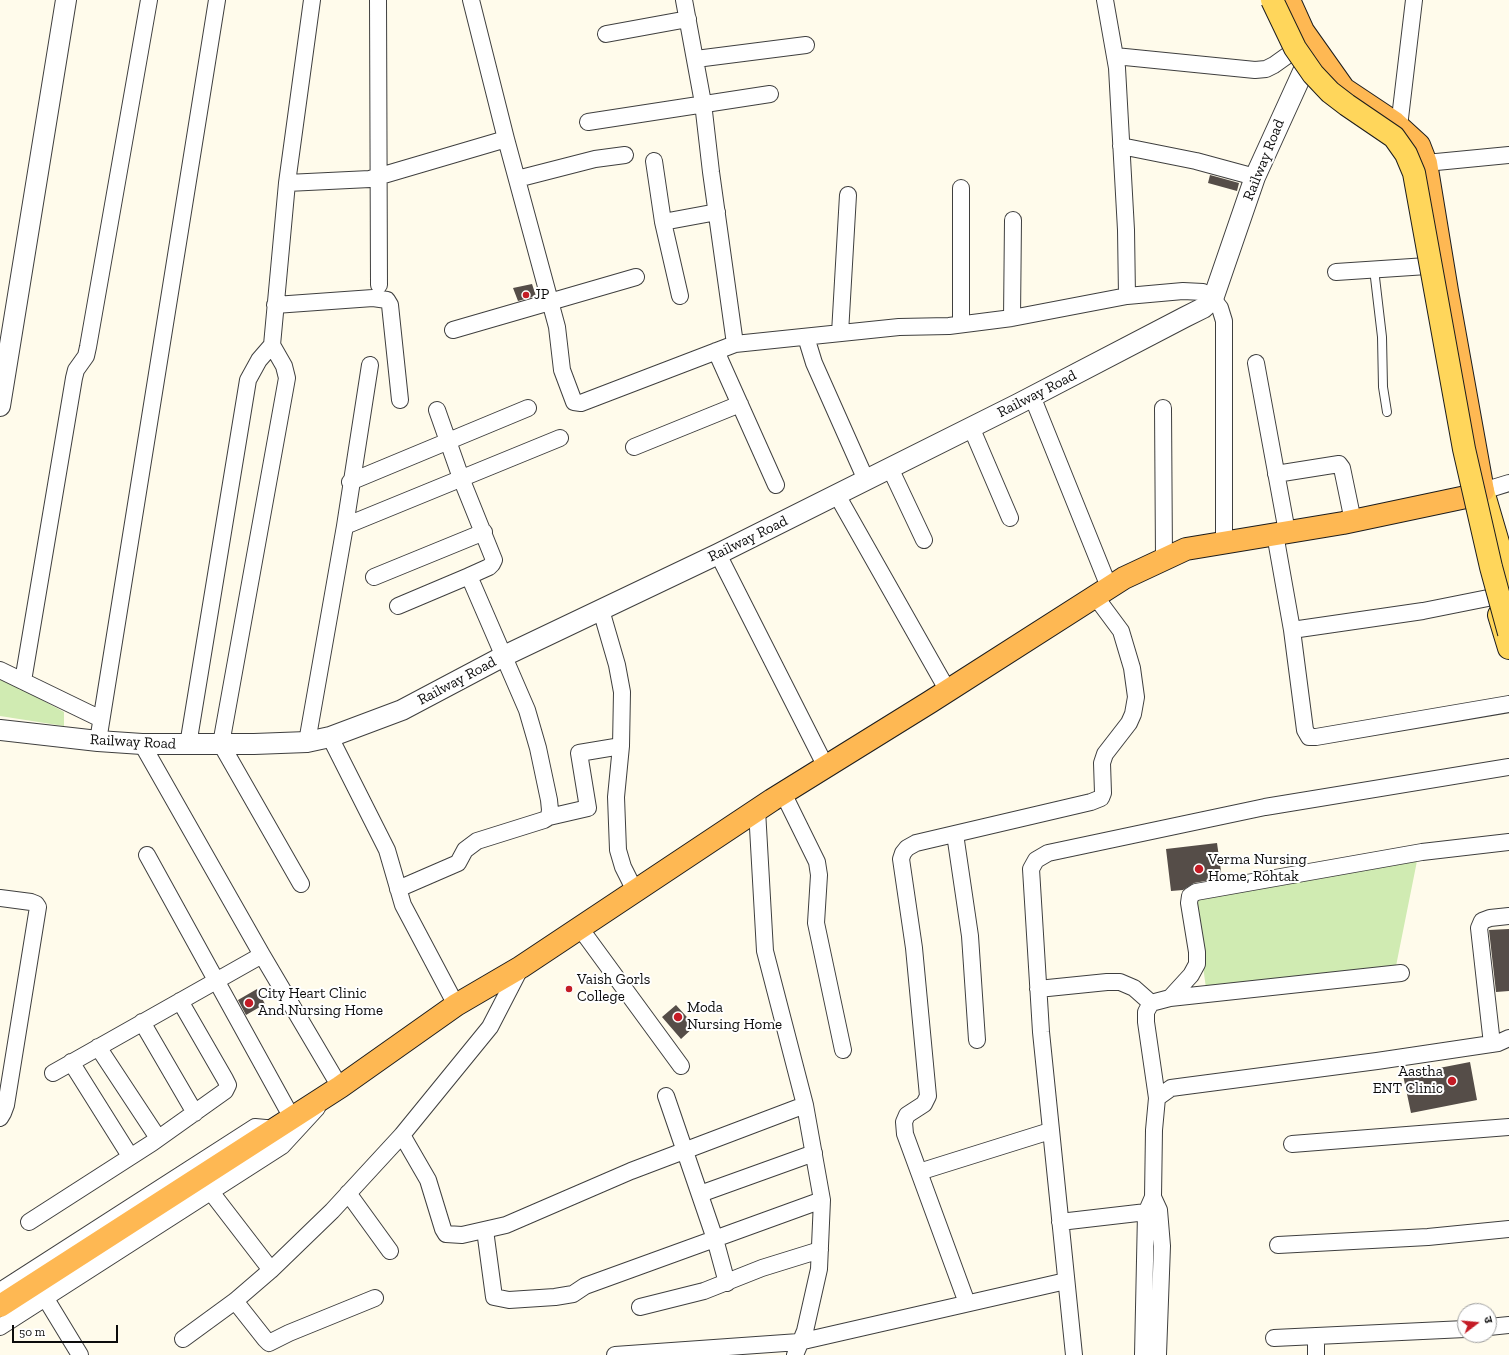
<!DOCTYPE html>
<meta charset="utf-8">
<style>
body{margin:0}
#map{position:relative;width:1509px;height:1355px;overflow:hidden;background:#fffbeb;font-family:"Zilla Slab","Noto Sans Devanagari",serif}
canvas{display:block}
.north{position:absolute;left:1457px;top:1303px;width:40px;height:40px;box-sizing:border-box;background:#fff;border:1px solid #9e9e9e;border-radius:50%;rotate:74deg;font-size:11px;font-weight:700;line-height:16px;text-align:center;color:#0c0c0c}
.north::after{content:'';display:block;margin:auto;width:14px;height:18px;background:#c41c26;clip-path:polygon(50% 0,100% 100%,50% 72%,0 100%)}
.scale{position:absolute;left:12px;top:1325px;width:106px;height:18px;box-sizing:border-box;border:2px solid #0c0c0c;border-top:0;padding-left:5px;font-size:12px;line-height:14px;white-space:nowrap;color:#0c0c0c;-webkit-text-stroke:3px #fff;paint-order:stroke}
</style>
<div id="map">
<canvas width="1509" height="1355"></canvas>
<div class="north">उ</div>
<div class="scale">50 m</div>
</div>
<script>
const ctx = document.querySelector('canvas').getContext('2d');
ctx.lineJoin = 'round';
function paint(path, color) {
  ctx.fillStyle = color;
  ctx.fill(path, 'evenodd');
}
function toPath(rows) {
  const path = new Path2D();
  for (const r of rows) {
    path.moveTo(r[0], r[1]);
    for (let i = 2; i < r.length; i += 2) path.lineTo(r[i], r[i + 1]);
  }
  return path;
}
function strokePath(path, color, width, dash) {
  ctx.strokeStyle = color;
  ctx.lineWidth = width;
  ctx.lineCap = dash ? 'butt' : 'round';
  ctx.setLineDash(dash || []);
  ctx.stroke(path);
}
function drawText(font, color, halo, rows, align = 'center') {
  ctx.font = font + ' "Zilla Slab",serif';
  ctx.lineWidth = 4;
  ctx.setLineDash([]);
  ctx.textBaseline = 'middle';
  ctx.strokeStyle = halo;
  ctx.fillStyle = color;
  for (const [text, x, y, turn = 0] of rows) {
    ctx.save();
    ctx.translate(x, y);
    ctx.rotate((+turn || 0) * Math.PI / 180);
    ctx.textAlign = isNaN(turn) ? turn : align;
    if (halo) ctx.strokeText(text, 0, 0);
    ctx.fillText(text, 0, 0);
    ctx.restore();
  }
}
const green = toPath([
 [0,677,64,712,64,726,0,716],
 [1417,861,1396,966,1207,996,1194,898]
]);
const building = toPath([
 [1210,175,1239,183,1237,191,1208,183],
 [532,284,536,296,518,301,513,288],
 [1217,843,1222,878,1194,883,1183,890,1171,891,1166,849],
 [1509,929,1509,991,1496,992,1489,930],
 [257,989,265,1004,246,1015,238,1000],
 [676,1005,695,1026,681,1039,662,1017],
 [1470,1062,1477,1100,1411,1113,1403,1075]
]);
const service = toPath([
 [1374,269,1382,337,1383,387,1387,412]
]);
const minor = toPath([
 [378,0,379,285],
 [471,0,506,139,557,327,562,370,574,402,581,403,735,344,899,327,949,326,1012,318,1127,296,1183,291,1203,292,1213,299,1220,308,1224,321,1224,542],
 [684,0,703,103,711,172,735,344],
 [1105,0,1117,68,1126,230,1127,296],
 [606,34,688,19],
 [1115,56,1255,70,1266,69,1274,65,1295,50],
 [696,59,806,45],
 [588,122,770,94],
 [1398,135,1414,0],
 [1121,146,1196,161,1255,177],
 [654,161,663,222,680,296],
 [1426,163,1509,155],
 [517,179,595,159,625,155],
 [287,183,370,179,506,139],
 [961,188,961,324],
 [663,222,717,212],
 [1336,272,1427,266],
 [275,305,373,298,387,300,390,305,400,400],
 [1012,318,1013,220],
 [453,330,636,277],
 [840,333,848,195],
 [806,337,814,363,866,480],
 [716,351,776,485],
 [1256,363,1287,532],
 [1032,396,1109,587],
 [1163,408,1164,559],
 [971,427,1010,518],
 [634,447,740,404],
 [890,468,924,540],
 [1276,474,1339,464,1342,468,1353,521],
 [350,482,528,408],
 [1483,491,1509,483],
 [837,495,948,691],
 [345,526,560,438],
 [1275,534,1292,630,1305,730,1309,737,1316,737,1509,704],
 [718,554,826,767],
 [374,577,484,532],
 [398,606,469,576],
 [601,610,617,665,622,692,621,746,616,797,618,850,623,867,635,891],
 [1292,630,1423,611,1493,597],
 [0,670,101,719],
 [23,681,74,378,76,370,86,356,88,347,149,0],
 [330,737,387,850,403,905,456,1005],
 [98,741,217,0],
 [307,742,345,526,370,365],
 [142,744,262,955,340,1087],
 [188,745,248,380,259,360,272,345],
 [783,793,817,862,819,875,816,923,843,1050],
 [757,810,765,951,805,1105,822,1200,819,1269,805,1331,795,1355],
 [549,817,588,808,579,753,621,746],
 [955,834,970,936,977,1040],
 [147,855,292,1118],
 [301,884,221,744,287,378,284,366,272,345,287,183,312,0],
 [398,889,458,863,465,850,477,841,544,820,549,817,550,810,549,800,538,748,527,710,469,576,489,567,492,564,494,560,461,478,437,410],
 [0,898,31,902,36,904,38,907,6,1105,3,1113,0,1118],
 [580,928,681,1066],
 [1038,989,1107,982,1120,982,1134,988,1151,1003],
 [1170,998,1191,975,1197,964,1197,952,1189,903,1190,896,1196,892,1422,852,1509,842],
 [142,1022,195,1113],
 [1492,1044,1479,928,1482,921,1490,918,1509,916],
 [98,1047,158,1138],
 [71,1062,130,1156],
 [53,1073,262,955],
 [666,1096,715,1239,727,1283],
 [1157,1098,1146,1022,1146,1012,1151,1003,1170,998,1401,973],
 [402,1135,428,1180,443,1229,446,1234,462,1235,506,1225,631,1171,805,1105],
 [1292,1144,1509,1127],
 [919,1172,1050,1131],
 [211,1192,271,1270],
 [348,1193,390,1251],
 [700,1194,814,1153],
 [29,1222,152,1143,225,1091,228,1085,225,1079,180,1001],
 [1060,1222,1155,1211],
 [485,1230,494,1297,509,1300,555,1297,573,1294,585,1286,822,1200],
 [1278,1245,1428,1237,1509,1229],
 [0,1291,255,1127,276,1129],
 [46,1299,80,1355],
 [235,1301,265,1339,269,1343,289,1333,375,1298],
 [967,1303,905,1134,904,1122,907,1115,924,1104,928,1096,914,948,901,859,903,853,907,848,916,843,1091,802,1101,798,1103,793,1102,763,1105,754,1129,723,1133,714,1136,697,1132,668,1121,631,1095,596],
 [640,1307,704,1291,762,1268,820,1250],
 [0,1327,282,1146,317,1108],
 [1489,1327,1509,1325],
 [1316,1336,1316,1355],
 [1274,1338,1465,1329],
 [183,1339,235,1301,271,1270,332,1211,402,1135,490,1027,521,967],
 [615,1355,799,1342,1066,1281],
 [1074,1355,1041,1032,1031,869,1036,860,1048,853,1265,807,1509,767],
 [1143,1355,1146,1213,1153,1197],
 [1158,1355,1162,1246,1159,1210,1153,1197,1154,1130,1157,1098,1171,1088,1186,1086,1377,1061,1498,1043,1509,1038]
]);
const tertiary = toPath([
 [0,406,66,0],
 [0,730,98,741,142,744,254,744,307,742,330,737,402,710,504,656,718,554,1018,404,1185,317,1203,308,1213,299,1255,177,1306,65,1316,52]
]);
const primary = toPath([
 [1483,491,1509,580],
 [1499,615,1509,648]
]);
const trunk = toPath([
 [0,1306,340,1087,456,1005,521,967,772,800,930,702,1124,578,1186,549,1343,523,1466,497,1483,491,1447,291,1426,163,1419,145,1395,123,1344,89,1303,31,1289,0]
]);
const primaryBridge = toPath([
 [1272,0,1295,48,1313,74,1330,92,1347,105,1394,137,1406,154,1414,173,1464,449,1491,567,1509,633]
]);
const markers = [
 [526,295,4,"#c41c26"],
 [1199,869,5,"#c41c26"],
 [569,989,4,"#c41c26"],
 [249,1003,5,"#c41c26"],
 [678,1017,5,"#c41c26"],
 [1452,1081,5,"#c41c26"]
];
const streetNames = [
 ["Railway Road",1264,160,-68],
 ["Railway Road",1037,394,-27],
 ["Railway Road",748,539,-26],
 ["Railway Road",457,681,-28],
 ["Railway Road",133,742,3]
];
const poiNames = [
 ["JP",534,295],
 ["Verma Nursing",1208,860],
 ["Home, Rohtak",1208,877],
 ["Vaish Gorls",577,980],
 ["College",577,997],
 ["City Heart Clinic",258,994],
 ["And Nursing Home",258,1011],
 ["Moda",687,1008],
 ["Nursing Home",687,1025],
 ["Aastha",1443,1072,"right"],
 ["ENT Clinic",1443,1089,"right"]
];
paint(green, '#d0ebb2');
paint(building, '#554d48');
strokePath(service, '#3f3f3f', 10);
strokePath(minor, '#3f3f3f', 18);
strokePath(tertiary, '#3f3f3f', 22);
strokePath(primary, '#1d1d1d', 24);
strokePath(trunk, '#1d1d1d', 24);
strokePath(service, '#fff', 8);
strokePath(minor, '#fff', 16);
strokePath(tertiary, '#fff', 20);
strokePath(primary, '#ffd65b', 22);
strokePath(trunk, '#feb853', 22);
strokePath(primaryBridge, '#1d1d1d', 24, []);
strokePath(primaryBridge, '#ffd65b', 22);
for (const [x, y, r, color] of markers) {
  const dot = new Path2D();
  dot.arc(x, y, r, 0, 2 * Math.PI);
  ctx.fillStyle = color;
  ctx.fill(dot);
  strokePath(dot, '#fff', 1.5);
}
drawText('15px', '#0c0c0c', '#fff', streetNames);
drawText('15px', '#0c0c0c', '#fff', poiNames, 'left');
</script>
